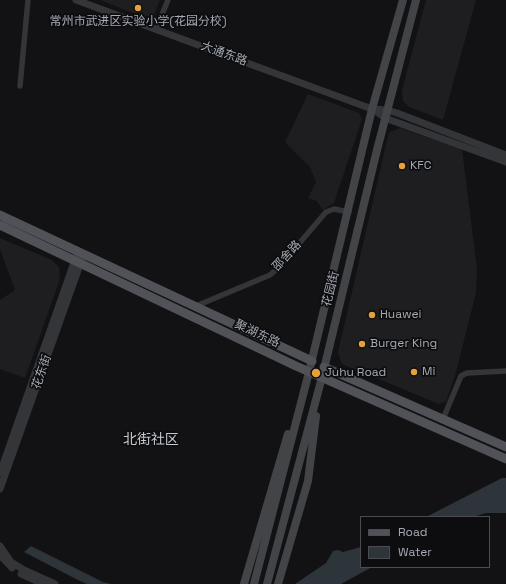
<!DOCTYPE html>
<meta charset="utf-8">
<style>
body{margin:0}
#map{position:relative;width:506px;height:584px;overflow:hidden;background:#121214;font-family:"Space Grotesk",sans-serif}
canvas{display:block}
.legend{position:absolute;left:360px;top:516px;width:130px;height:52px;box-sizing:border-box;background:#0d0d0f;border:1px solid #4a4c51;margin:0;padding:5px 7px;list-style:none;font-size:12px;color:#a5aab3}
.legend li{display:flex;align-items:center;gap:8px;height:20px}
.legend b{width:20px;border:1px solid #4a4c51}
</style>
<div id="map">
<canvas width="506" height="584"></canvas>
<ul class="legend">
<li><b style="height:5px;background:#505257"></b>Road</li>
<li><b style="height:11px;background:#2d353b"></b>Water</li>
</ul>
</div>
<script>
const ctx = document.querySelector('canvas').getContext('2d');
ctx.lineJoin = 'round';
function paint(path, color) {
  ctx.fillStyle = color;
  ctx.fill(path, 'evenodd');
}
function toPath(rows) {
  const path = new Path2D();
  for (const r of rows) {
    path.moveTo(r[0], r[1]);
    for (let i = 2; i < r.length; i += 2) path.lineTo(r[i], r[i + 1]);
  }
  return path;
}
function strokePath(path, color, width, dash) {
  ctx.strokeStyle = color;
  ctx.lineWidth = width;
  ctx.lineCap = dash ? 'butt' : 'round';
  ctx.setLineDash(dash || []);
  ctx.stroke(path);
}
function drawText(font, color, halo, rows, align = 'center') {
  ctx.font = font + ' "Space Grotesk","Noto Sans SC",sans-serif';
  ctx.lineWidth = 3.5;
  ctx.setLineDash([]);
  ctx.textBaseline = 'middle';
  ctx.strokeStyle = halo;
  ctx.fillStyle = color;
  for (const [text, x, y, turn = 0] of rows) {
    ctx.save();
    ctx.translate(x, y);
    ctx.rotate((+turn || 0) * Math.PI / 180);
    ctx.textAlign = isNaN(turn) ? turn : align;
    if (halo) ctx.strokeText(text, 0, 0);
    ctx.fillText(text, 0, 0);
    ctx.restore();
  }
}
const built = toPath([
 [100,0,160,0,154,15,146,18],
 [426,0,476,0,443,120,409,107,403,101,402,90],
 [308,94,359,113,362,119,334,203,323,210,317,201,308,198,316,182,310,167,285,142],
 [400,128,462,149,477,269,476,293,456,372,446,402,439,404,342,364,338,352,388,136,390,132],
 [0,238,52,260,59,267,60,279,25,378,0,369,0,300,15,290,0,249]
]);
const water = toPath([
 [502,478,506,478,506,513,486,513,473,517,426,517],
 [31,546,103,582,111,584,87,584,78,580,24,552],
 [361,547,361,567,372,567,341,584,295,584,326,563,333,551,338,550,343,552]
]);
const minor = toPath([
 [156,29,168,0],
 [20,86,28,0],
 [196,306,270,275,279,267,326,212,334,209,349,212],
 [443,419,461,376,467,373,506,371]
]);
const tertiary = toPath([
 [76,0,372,109,387,110,397,113,506,155],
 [373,109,385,118,506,162],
 [0,473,76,257],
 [0,489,82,259],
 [0,546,11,562,24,570,55,584],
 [0,555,12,568],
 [21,574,43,584]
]);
const secondary = toPath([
 [244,584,288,434],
 [254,584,309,372,372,109,403,0],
 [267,584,322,377,377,150,416,0],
 [278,584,308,481,316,416]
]);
const primary = toPath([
 [0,215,312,361],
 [0,225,296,366,506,459],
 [324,367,506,447]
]);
const markers = [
 [138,8,4,"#e5a139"],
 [402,166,4,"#e5a139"],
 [372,315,4,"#e5a139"],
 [362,344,4,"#e5a139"],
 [414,372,4,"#e5a139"],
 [316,373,5,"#e5a139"]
];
const poiNames = [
 ["常州市武进区实验小学(花园分校)",138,22,"center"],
 ["KFC",410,166],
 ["Huawei",380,315],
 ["Burger King",370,344],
 ["Mi",422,372],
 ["Juhu Road",325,373]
];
const streetNames = [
 ["大通东路",224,54,20],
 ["邵舍路",287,256,-48],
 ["花园街",331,289,-76],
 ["聚湖东路",257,334,25],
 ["花东街",42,372,-71]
];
const quarterNames = [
 ["北街社区",151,440]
];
paint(built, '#1e1e21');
paint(water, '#2d353b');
strokePath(minor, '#343538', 5.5);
strokePath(tertiary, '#343538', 7);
strokePath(secondary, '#424448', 8);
strokePath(primary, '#505257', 9);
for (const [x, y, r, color] of markers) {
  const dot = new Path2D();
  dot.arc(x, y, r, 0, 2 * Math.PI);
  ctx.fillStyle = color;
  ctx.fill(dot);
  strokePath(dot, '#0d0d0f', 1.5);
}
drawText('12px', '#a5aab3', '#0d0d0f', poiNames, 'left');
drawText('12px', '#a5aab3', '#0d0d0f', streetNames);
drawText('14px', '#c5c9d0', '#0d0d0f', quarterNames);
</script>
